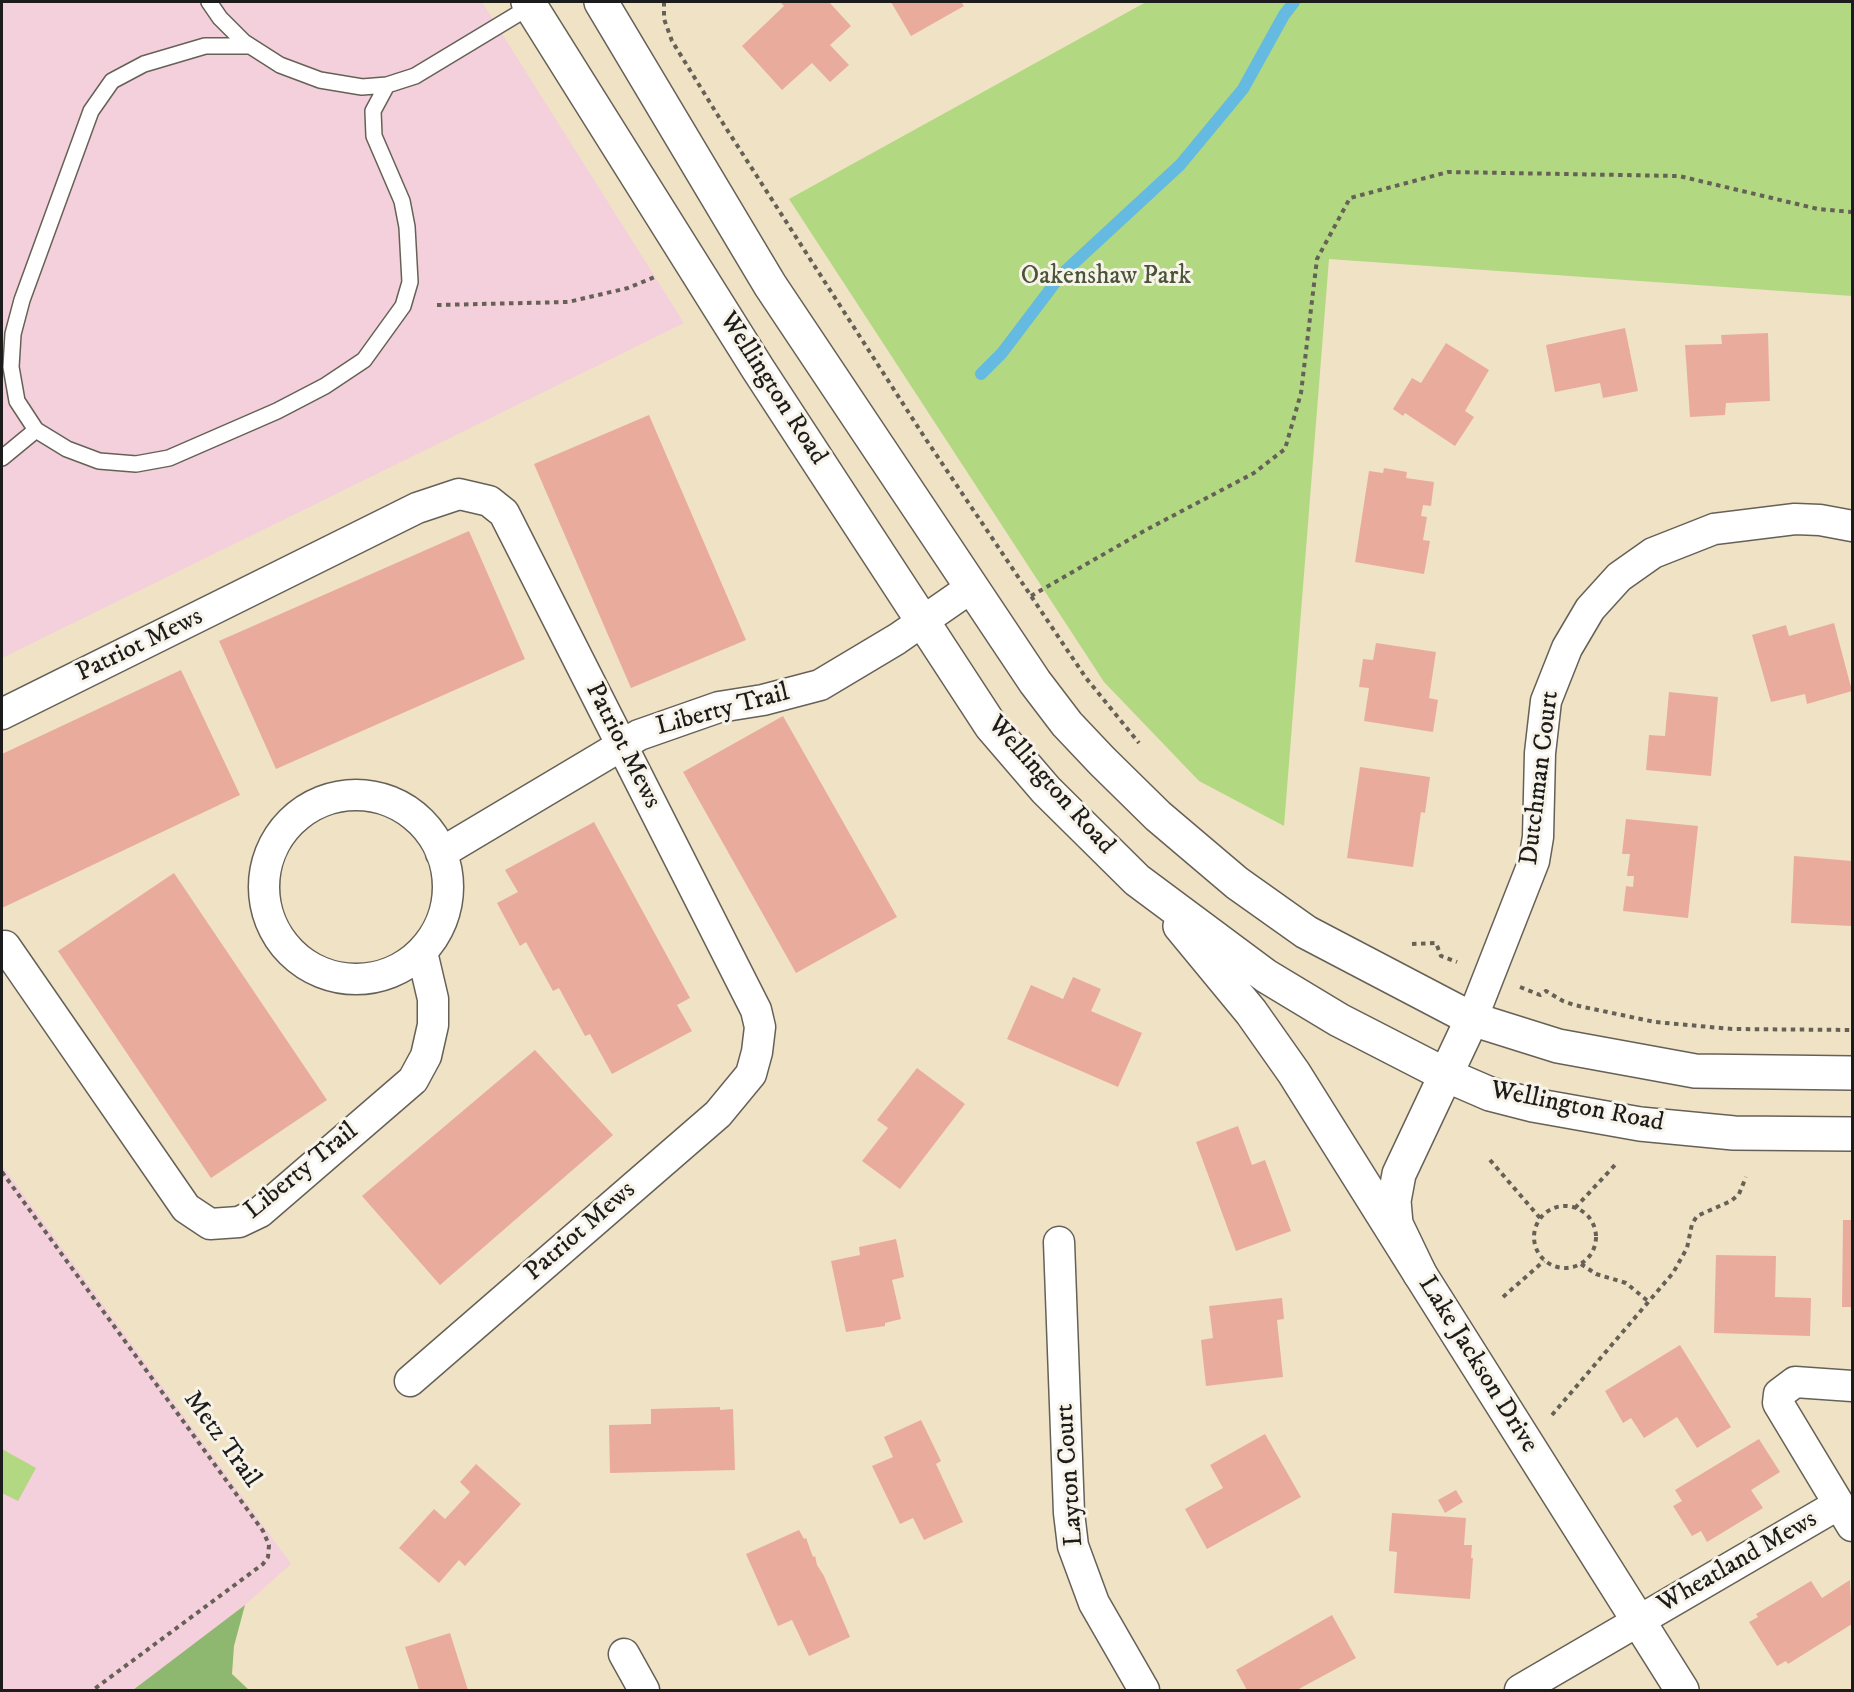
<!DOCTYPE html>
<style>
body{margin:0}
#map{position:relative;width:1854px;height:1692px;overflow:hidden;background:#f0e2c5;font-family:"IM FELL DW Pica",serif}
canvas{display:block}
.frame{position:absolute;inset:0;border:3px solid #1c1c1c;pointer-events:none}
</style>
<div id="map">
<canvas width="1854" height="1692"></canvas>
<div class="frame"></div>
</div>
<script>
const ctx = document.querySelector('canvas').getContext('2d');
ctx.lineJoin = 'round';
function paint(path, color) {
  ctx.fillStyle = color;
  ctx.fill(path, 'evenodd');
}
function toPath(rows) {
  const path = new Path2D();
  for (const r of rows) {
    if (r.length === 3) {
      path.moveTo(r[0] + r[2], r[1]);
      path.arc(r[0], r[1], r[2], 0, 2 * Math.PI);
      continue;
    }
    path.moveTo(r[0], r[1]);
    for (let i = 2; i < r.length; i += 2) path.lineTo(r[i], r[i + 1]);
  }
  return path;
}
function strokePath(path, color, width, dash) {
  ctx.strokeStyle = color;
  ctx.lineWidth = width;
  ctx.lineCap = dash ? 'butt' : 'round';
  ctx.setLineDash(dash || []);
  ctx.stroke(path);
}
function drawText(font, color, halo, rows, align = 'center') {
  ctx.font = font + ' "IM FELL DW Pica",serif';
  ctx.lineWidth = 6;
  ctx.setLineDash([]);
  ctx.textBaseline = 'middle';
  ctx.strokeStyle = halo;
  ctx.fillStyle = color;
  for (const [text, x, y, turn = 0] of rows) {
    ctx.save();
    ctx.translate(x, y);
    ctx.rotate((+turn || 0) * Math.PI / 180);
    ctx.textAlign = isNaN(turn) ? turn : align;
    if (halo) ctx.strokeText(text, 0, 0);
    ctx.fillText(text, 0, 0);
    ctx.restore();
  }
}
const built = toPath([
 [2,2,482,2,684,323,2,658],
 [2,1165,291,1564,149,1690,2,1690]
]);
const green = toPath([
 [1146,2,1852,2,1852,296,1329,259,1284,826,1199,781,1104,682,789,199],
 [2,1449,36,1468,18,1501,2,1493]
]);
const forest = toPath([
 [245,1605,234,1646,232,1674,249,1690,133,1690]
]);
const stream = toPath([
 [981,374,1002,353,1061,275,1180,165,1243,89,1284,15,1294,2]
]);
const building = toPath([
 [780,2,829,2,851,26,830,45,849,65,830,82,812,63,782,90,742,46,784,6],
 [891,2,961,2,964,6,911,36],
 [1625,328,1638,391,1603,398,1600,383,1555,392,1546,345],
 [1768,333,1770,401,1726,403,1725,415,1690,417,1685,345,1722,344,1721,335],
 [1446,343,1489,370,1465,411,1474,417,1455,446,1405,413,1403,416,1393,409,1412,378,1421,383],
 [649,415,746,640,631,688,534,464],
 [1384,468,1407,472,1406,478,1434,482,1431,506,1423,505,1421,516,1427,517,1423,540,1430,541,1424,574,1355,562,1369,471,1383,473],
 [469,531,525,659,276,769,219,641],
 [1834,623,1852,691,1807,704,1805,694,1771,702,1752,635,1786,625,1789,636],
 [1376,643,1436,652,1429,698,1438,700,1433,732,1364,721,1369,688,1359,687,1363,659,1373,660],
 [181,670,240,795,2,908,2,754],
 [1669,692,1718,697,1711,776,1646,770,1649,735,1665,736],
 [783,716,897,917,796,973,683,772],
 [1360,767,1430,777,1425,813,1421,812,1413,867,1347,858],
 [1626,819,1698,826,1688,918,1623,911,1626,886,1633,887,1634,876,1627,876,1630,854,1622,854],
 [594,822,690,998,677,1005,692,1031,612,1074,590,1034,585,1036,559,988,553,991,526,942,520,946,497,903,518,892,505,870],
 [1794,856,1852,861,1852,926,1791,923],
 [174,873,327,1100,211,1178,58,951],
 [1073,977,1101,989,1091,1011,1142,1033,1118,1087,1007,1039,1031,985,1063,999],
 [535,1050,613,1135,440,1285,362,1196],
 [917,1068,965,1104,900,1189,862,1161,888,1128,877,1120],
 [1238,1126,1252,1165,1265,1160,1291,1231,1236,1251,1196,1142],
 [1843,1220,1852,1220,1852,1307,1842,1307],
 [896,1239,904,1277,892,1280,901,1319,885,1323,885,1326,846,1332,831,1261,860,1255,859,1247],
 [1716,1255,1776,1256,1775,1297,1811,1298,1810,1336,1714,1333],
 [1282,1298,1284,1319,1277,1320,1283,1377,1206,1386,1201,1340,1213,1338,1209,1306],
 [1680,1345,1731,1427,1697,1448,1677,1417,1644,1438,1631,1418,1623,1423,1605,1391],
 [720,1407,720,1410,733,1409,735,1470,610,1473,609,1425,651,1424,651,1409],
 [921,1420,941,1461,936,1464,963,1522,924,1540,913,1518,900,1524,872,1466,893,1457,884,1437],
 [1265,1434,1301,1497,1207,1549,1185,1509,1223,1488,1210,1465],
 [1759,1439,1780,1472,1751,1490,1763,1508,1707,1542,1701,1531,1692,1536,1673,1506,1682,1501,1675,1490],
 [476,1464,521,1504,465,1566,459,1560,439,1583,399,1548,434,1509,445,1519,470,1492,460,1482],
 [1456,1490,1463,1502,1445,1513,1438,1500],
 [1392,1513,1466,1518,1464,1545,1472,1545,1471,1558,1473,1558,1470,1599,1394,1593,1397,1552,1389,1551],
 [799,1530,804,1539,806,1538,813,1557,815,1556,817,1565,824,1576,850,1637,809,1656,792,1620,778,1626,746,1554],
 [1850,1580,1852,1624,1788,1664,1786,1661,1777,1666,1749,1622,1758,1617,1756,1614,1811,1581,1822,1598],
 [1332,1615,1356,1658,1297,1690,1247,1690,1236,1670],
 [450,1633,468,1690,419,1690,405,1647]
]);
const path = toPath([
 [664,2,664,19,672,41,717,114,925,438,1086,678,1139,743],
 [437,305,568,302,628,288,657,276],
 [1031,596,1144,531,1254,473,1285,449,1301,393,1317,259,1350,198,1448,172,1679,176,1818,209,1852,212],
 [1412,944,1436,943,1441,956,1457,962],
 [1520,987,1540,995,1546,991,1563,1001,1574,1005,1655,1022,1732,1029,1852,1030],
 [1490,1160,1540,1218],
 [2,1172,263,1531,269,1545,268,1557,263,1564,93,1690],
 [1565,1237,31],
 [1575,1208,1615,1165],
 [1581,1264,1596,1274,1626,1283,1649,1302],
 [1503,1297,1544,1261],
 [1552,1415,1673,1273,1687,1248,1692,1224,1697,1216,1731,1201,1739,1194,1746,1177]
]);
const service = toPath([
 [209,2,220,18,244,42,280,65,320,80,362,87,387,85,415,76,531,6],
 [250,46,205,46,144,64,112,81,91,111,22,300,13,334,11,367,17,401,36,430,67,449,99,461,136,464,169,458,277,411,325,386,364,360,403,306,410,282,407,227,402,201,374,136,373,111,387,85],
 [2,458,36,430]
]);
const minor = toPath([
 [2,714,417,508,459,494,489,501,504,513,756,1010,760,1027,757,1052,751,1074,718,1114,410,1381],
 [356,887,92],
 [441,853,639,735,719,707,763,700,820,685,897,639,972,587],
 [5,946,186,1208,210,1224,239,1222,260,1212,413,1080,426,1056,433,1025,433,999,422,952],
 [1472,1019,1534,861,1538,837,1540,753,1546,701,1567,648,1590,609,1619,577,1653,553,1714,529,1795,519,1820,520,1852,526],
 [1059,1242,1069,1513,1073,1546,1094,1603,1144,1690],
 [1852,1386,1795,1382,1779,1394,1778,1403,1852,1526],
 [624,1654,644,1690],
 [1520,1690,1839,1504]
]);
const tertiary = toPath([
 [1472,1019,1399,1174,1394,1201,1396,1224,1420,1274,1682,1690]
]);
const secondary = toPath([
 [528,2,758,369,991,726,1046,790,1137,880,1266,976,1339,1020,1446,1075,1490,1094,1533,1105,1640,1124,1734,1133,1852,1134],
 [601,2,770,285,1035,682,1067,724,1102,761,1158,816,1237,883,1306,932,1472,1019,1558,1046,1695,1071,1852,1073],
 [1180,926,1251,1012,1294,1073,1420,1274]
]);
const parkNames = [
 ["Oakenshaw Park",1106,278]
];
const streetNames = [
 ["Wellington Road",772,389,57],
 ["Patriot Mews",140,646,-26],
 ["Liberty Trail",723,711,-15],
 ["Patriot Mews",622,746,63],
 ["Dutchman Court",1541,778,-83],
 ["Wellington Road",1050,786,48],
 ["Wellington Road",1577,1108,11],
 ["Liberty Trail",302,1172,-39],
 ["Patriot Mews",581,1232,-41],
 ["Lake Jackson Drive",1477,1365,58],
 ["Metz Trail",221,1440,54],
 ["Layton Court",1071,1475,-94],
 ["Wheatland Mews",1738,1563,-30]
];
paint(built, '#f4cfdc');
paint(green, '#b3d882');
paint(forest, '#8eb870');
strokePath(stream, '#64bae1', 12);
paint(building, '#e9ac9c');
strokePath(service, '#666157', 18);
strokePath(minor, '#666157', 33);
strokePath(tertiary, '#666157', 36);
strokePath(secondary, '#666157', 36);
strokePath(path, '#666157', 4, [4.5, 4.5]);
strokePath(service, '#fff', 15);
strokePath(minor, '#fff', 30);
strokePath(tertiary, '#fff', 33);
strokePath(secondary, '#fff', 33);
drawText('26px', '#49543b', '#f7f3e8', parkNames);
drawText('26px', '#1c1c1c', '#f7f3e8', streetNames);
</script>
